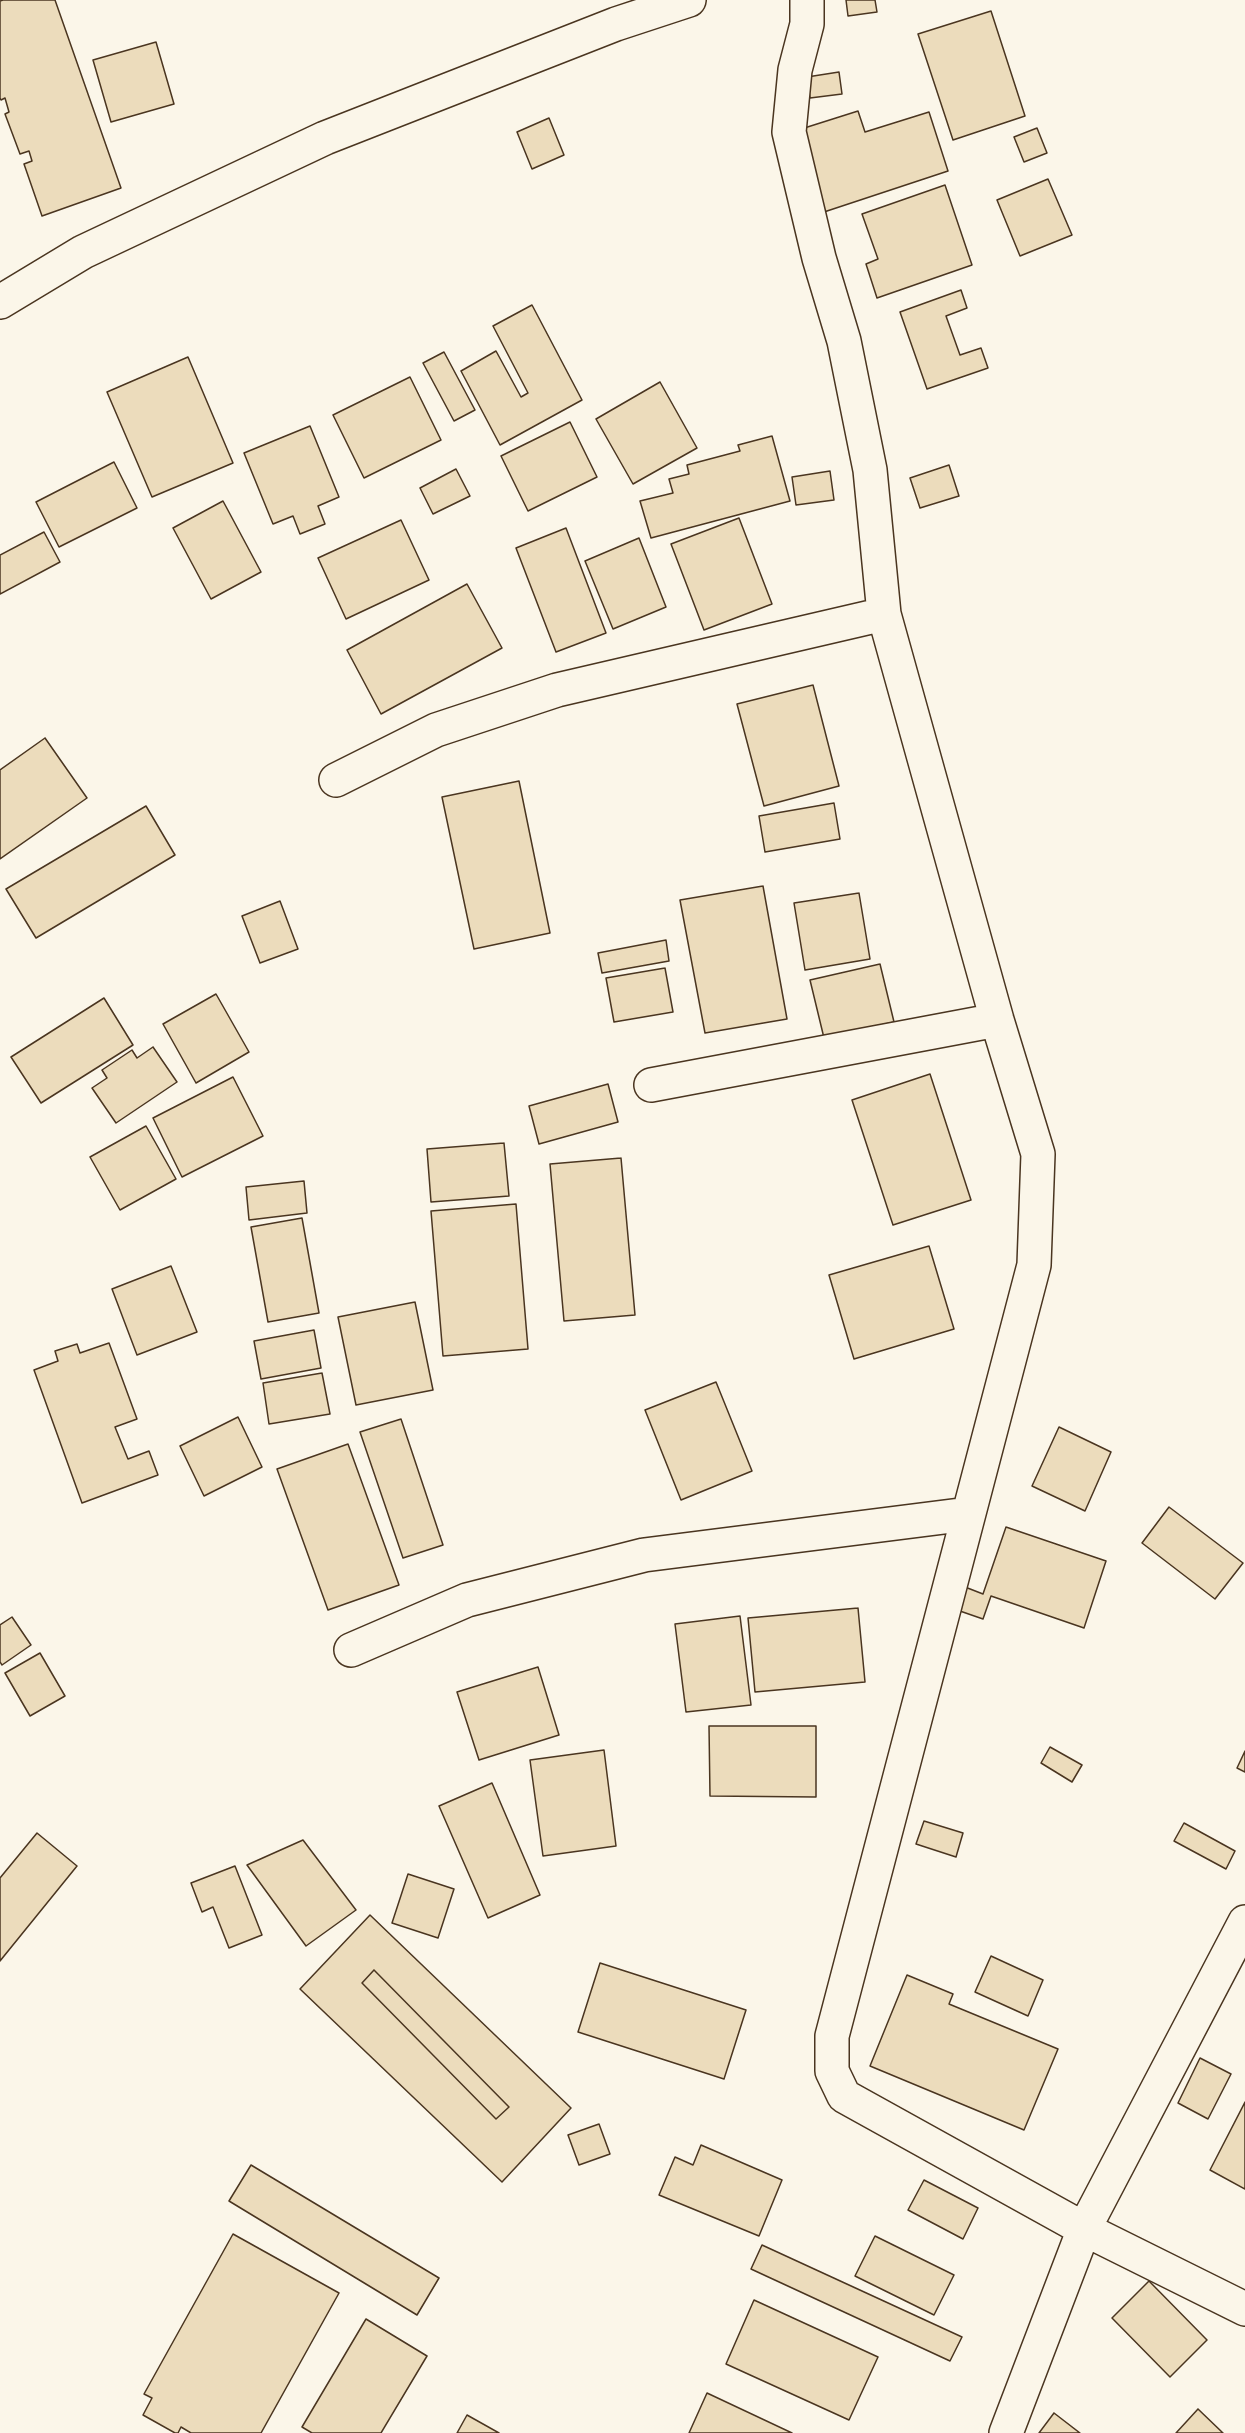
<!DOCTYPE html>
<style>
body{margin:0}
canvas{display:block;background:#fbf6e9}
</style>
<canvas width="1245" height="2433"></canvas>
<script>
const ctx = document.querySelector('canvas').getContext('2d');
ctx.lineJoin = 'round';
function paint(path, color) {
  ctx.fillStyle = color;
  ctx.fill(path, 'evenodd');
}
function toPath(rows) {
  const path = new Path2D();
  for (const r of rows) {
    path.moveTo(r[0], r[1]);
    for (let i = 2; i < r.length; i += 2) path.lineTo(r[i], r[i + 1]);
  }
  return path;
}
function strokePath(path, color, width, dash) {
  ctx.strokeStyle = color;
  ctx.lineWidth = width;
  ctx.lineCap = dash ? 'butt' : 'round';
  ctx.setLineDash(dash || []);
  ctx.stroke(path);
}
const building = toPath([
 [3,0,55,0,121,188,42,216,24,164,32,161,29,151,20,154,5,114,9,112,5,98,1,100,0,98,0,1,3,0],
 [846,0,875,0,877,12,848,16,846,0],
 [991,11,1025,116,953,140,918,34,991,11],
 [156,42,174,104,111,122,93,60,156,42],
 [839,72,842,94,810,98,807,77,839,72],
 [858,111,865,132,929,112,948,171,824,212,798,130,858,111],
 [549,118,564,155,532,169,517,132,549,118],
 [1037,128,1047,153,1024,162,1014,137,1037,128],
 [1048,179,1072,235,1020,256,997,200,1048,179],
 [945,185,972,265,877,298,866,264,878,259,862,214,945,185],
 [961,290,967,308,946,316,960,355,981,348,988,368,927,389,900,312,961,290],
 [532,305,582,400,500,445,461,371,496,351,521,397,528,393,493,326,532,305],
 [444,352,475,410,454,421,423,363,444,352],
 [188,357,233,463,152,497,107,392,188,357],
 [410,377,441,440,364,478,333,415,410,377],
 [660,382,697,448,633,484,596,419,660,382],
 [570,422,597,477,528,511,501,456,570,422],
 [310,426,339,497,318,506,325,524,300,534,293,516,273,524,244,453,310,426],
 [772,436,790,501,651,538,640,501,673,493,669,479,689,474,687,465,740,451,738,445,772,436],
 [114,462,137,508,59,547,36,502,114,462],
 [949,465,959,496,920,508,910,478,949,465],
 [456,469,470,496,433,514,420,488,456,469],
 [830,471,834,500,796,505,792,477,830,471],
 [223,501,261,572,211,599,173,528,223,501],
 [739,518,772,604,704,630,671,544,739,518],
 [401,520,429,580,346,619,318,558,401,520],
 [566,528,606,633,556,652,516,548,566,528],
 [44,532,60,562,0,594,0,555,44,532],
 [639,538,666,607,613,629,585,561,639,538],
 [467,584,502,648,381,714,347,650,467,584],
 [813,685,839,786,764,806,737,704,813,685],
 [45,738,87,798,0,859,0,770,45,738],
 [519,781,550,933,474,949,442,797,519,781],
 [834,803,840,839,765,852,759,816,834,803],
 [146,806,175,855,36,938,6,889,146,806],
 [763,886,787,1019,705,1033,680,900,763,886],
 [859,893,870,959,805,970,794,903,859,893],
 [280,901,298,949,260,963,242,916,280,901],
 [666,940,669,961,602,973,598,953,666,940],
 [880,964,894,1022,824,1038,810,980,880,964],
 [665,968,673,1012,614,1022,606,978,665,968],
 [216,994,249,1052,196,1083,163,1024,216,994],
 [104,998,133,1045,41,1103,11,1057,104,998],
 [153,1047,177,1082,116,1123,92,1088,107,1078,102,1070,132,1050,137,1058,153,1047],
 [930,1074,971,1200,893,1225,852,1100,930,1074],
 [233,1077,263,1136,182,1177,153,1118,233,1077],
 [608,1084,618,1122,539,1144,529,1106,608,1084],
 [146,1126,176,1179,120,1210,90,1157,146,1126],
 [504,1143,509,1196,431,1202,427,1149,504,1143],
 [621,1158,635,1315,564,1321,550,1164,621,1158],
 [304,1181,307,1213,249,1220,246,1187,304,1181],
 [516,1204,528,1349,443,1356,431,1211,516,1204],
 [302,1218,319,1313,268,1322,251,1227,302,1218],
 [929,1246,954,1329,854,1359,829,1275,929,1246],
 [171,1266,197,1332,137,1355,112,1289,171,1266],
 [415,1302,433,1390,356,1405,338,1317,415,1302],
 [314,1330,321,1368,261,1379,254,1341,314,1330],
 [109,1343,137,1419,115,1427,128,1459,149,1451,158,1475,82,1503,34,1370,58,1361,55,1351,77,1344,80,1353,109,1343],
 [322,1373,330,1414,269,1424,263,1383,322,1373],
 [716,1382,752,1471,681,1500,645,1410,716,1382],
 [238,1417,262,1467,204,1496,180,1446,238,1417],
 [401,1419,443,1545,403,1558,360,1432,401,1419],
 [1059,1427,1111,1452,1085,1511,1032,1486,1059,1427],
 [348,1444,399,1585,328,1610,277,1469,348,1444],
 [1169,1507,1243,1563,1215,1599,1142,1543,1169,1507],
 [1006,1527,1106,1561,1084,1628,991,1596,983,1619,957,1610,965,1587,983,1594,1006,1527],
 [858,1608,865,1682,755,1692,748,1618,858,1608],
 [740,1616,751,1705,686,1712,675,1624,740,1616],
 [12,1617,31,1645,2,1665,0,1662,0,1625,12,1617],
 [40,1653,65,1696,30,1716,5,1673,40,1653],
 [538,1667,559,1735,479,1760,457,1692,538,1667],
 [709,1726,816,1726,816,1797,710,1796,709,1726],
 [1050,1747,1082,1765,1072,1782,1041,1763,1050,1747],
 [604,1750,616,1846,543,1856,530,1760,604,1750],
 [1245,1751,1245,1772,1237,1768,1245,1751],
 [492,1783,540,1895,488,1918,439,1806,492,1783],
 [924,1821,963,1833,956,1857,916,1844,924,1821],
 [1184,1823,1235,1851,1226,1869,1174,1841,1184,1823],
 [37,1833,77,1866,0,1961,0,1878,37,1833],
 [303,1840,356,1910,306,1946,247,1865,303,1840],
 [235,1866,262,1935,229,1948,213,1907,202,1912,191,1883,235,1866],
 [408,1874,454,1889,438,1938,392,1923,408,1874],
 [370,1915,571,2108,502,2182,300,1989,370,1915],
 [374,1970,509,2107,496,2119,362,1983,374,1970],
 [991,1956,1043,1980,1028,2016,975,1992,991,1956],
 [600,1963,746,2010,724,2079,578,2032,600,1963],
 [374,1970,509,2107,496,2119,362,1983,374,1970],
 [907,1975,953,1994,949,2004,1058,2049,1024,2130,870,2066,907,1975],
 [1200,2058,1231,2074,1208,2119,1178,2103,1200,2058],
 [1245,2102,1245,2189,1210,2170,1245,2102],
 [599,2124,610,2154,579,2165,568,2135,599,2124],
 [701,2145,782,2180,759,2236,659,2195,675,2157,693,2165,701,2145],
 [251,2165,439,2278,417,2315,229,2201,251,2165],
 [924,2180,978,2208,963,2239,908,2210,924,2180],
 [233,2234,339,2293,261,2433,191,2433,181,2427,178,2433,175,2433,143,2415,152,2398,144,2394,233,2234],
 [875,2236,954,2275,934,2315,855,2276,875,2236],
 [762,2245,962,2337,950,2361,751,2269,762,2245],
 [1149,2281,1207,2340,1170,2377,1112,2318,1149,2281],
 [754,2300,878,2357,849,2420,726,2364,754,2300],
 [366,2319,427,2356,381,2433,312,2433,302,2427,366,2319],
 [707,2393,792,2433,689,2433,707,2393],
 [1198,2409,1223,2433,1176,2433,1198,2409],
 [1054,2413,1080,2433,1039,2433,1054,2413],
 [467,2415,499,2433,457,2433,467,2415]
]);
const minor = toPath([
 [807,0,807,24,795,70,789,132,819,258,844,341,870,470,884,614,997,1020,1038,1154,1034,1265,832,2036,832,2071,844,2096,1084,2229,1245,2309],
 [0,302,83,252,325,138,616,24,689,0],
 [336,780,436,730,557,690,884,614],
 [651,1085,997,1020],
 [351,1650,467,1600,644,1555,968,1514],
 [1006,2433,1084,2229,1245,1922]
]);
paint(building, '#ecdcbc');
strokePath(building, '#4a3520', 1.5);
strokePath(minor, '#4a3520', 36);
strokePath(minor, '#fbf6e9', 33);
</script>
